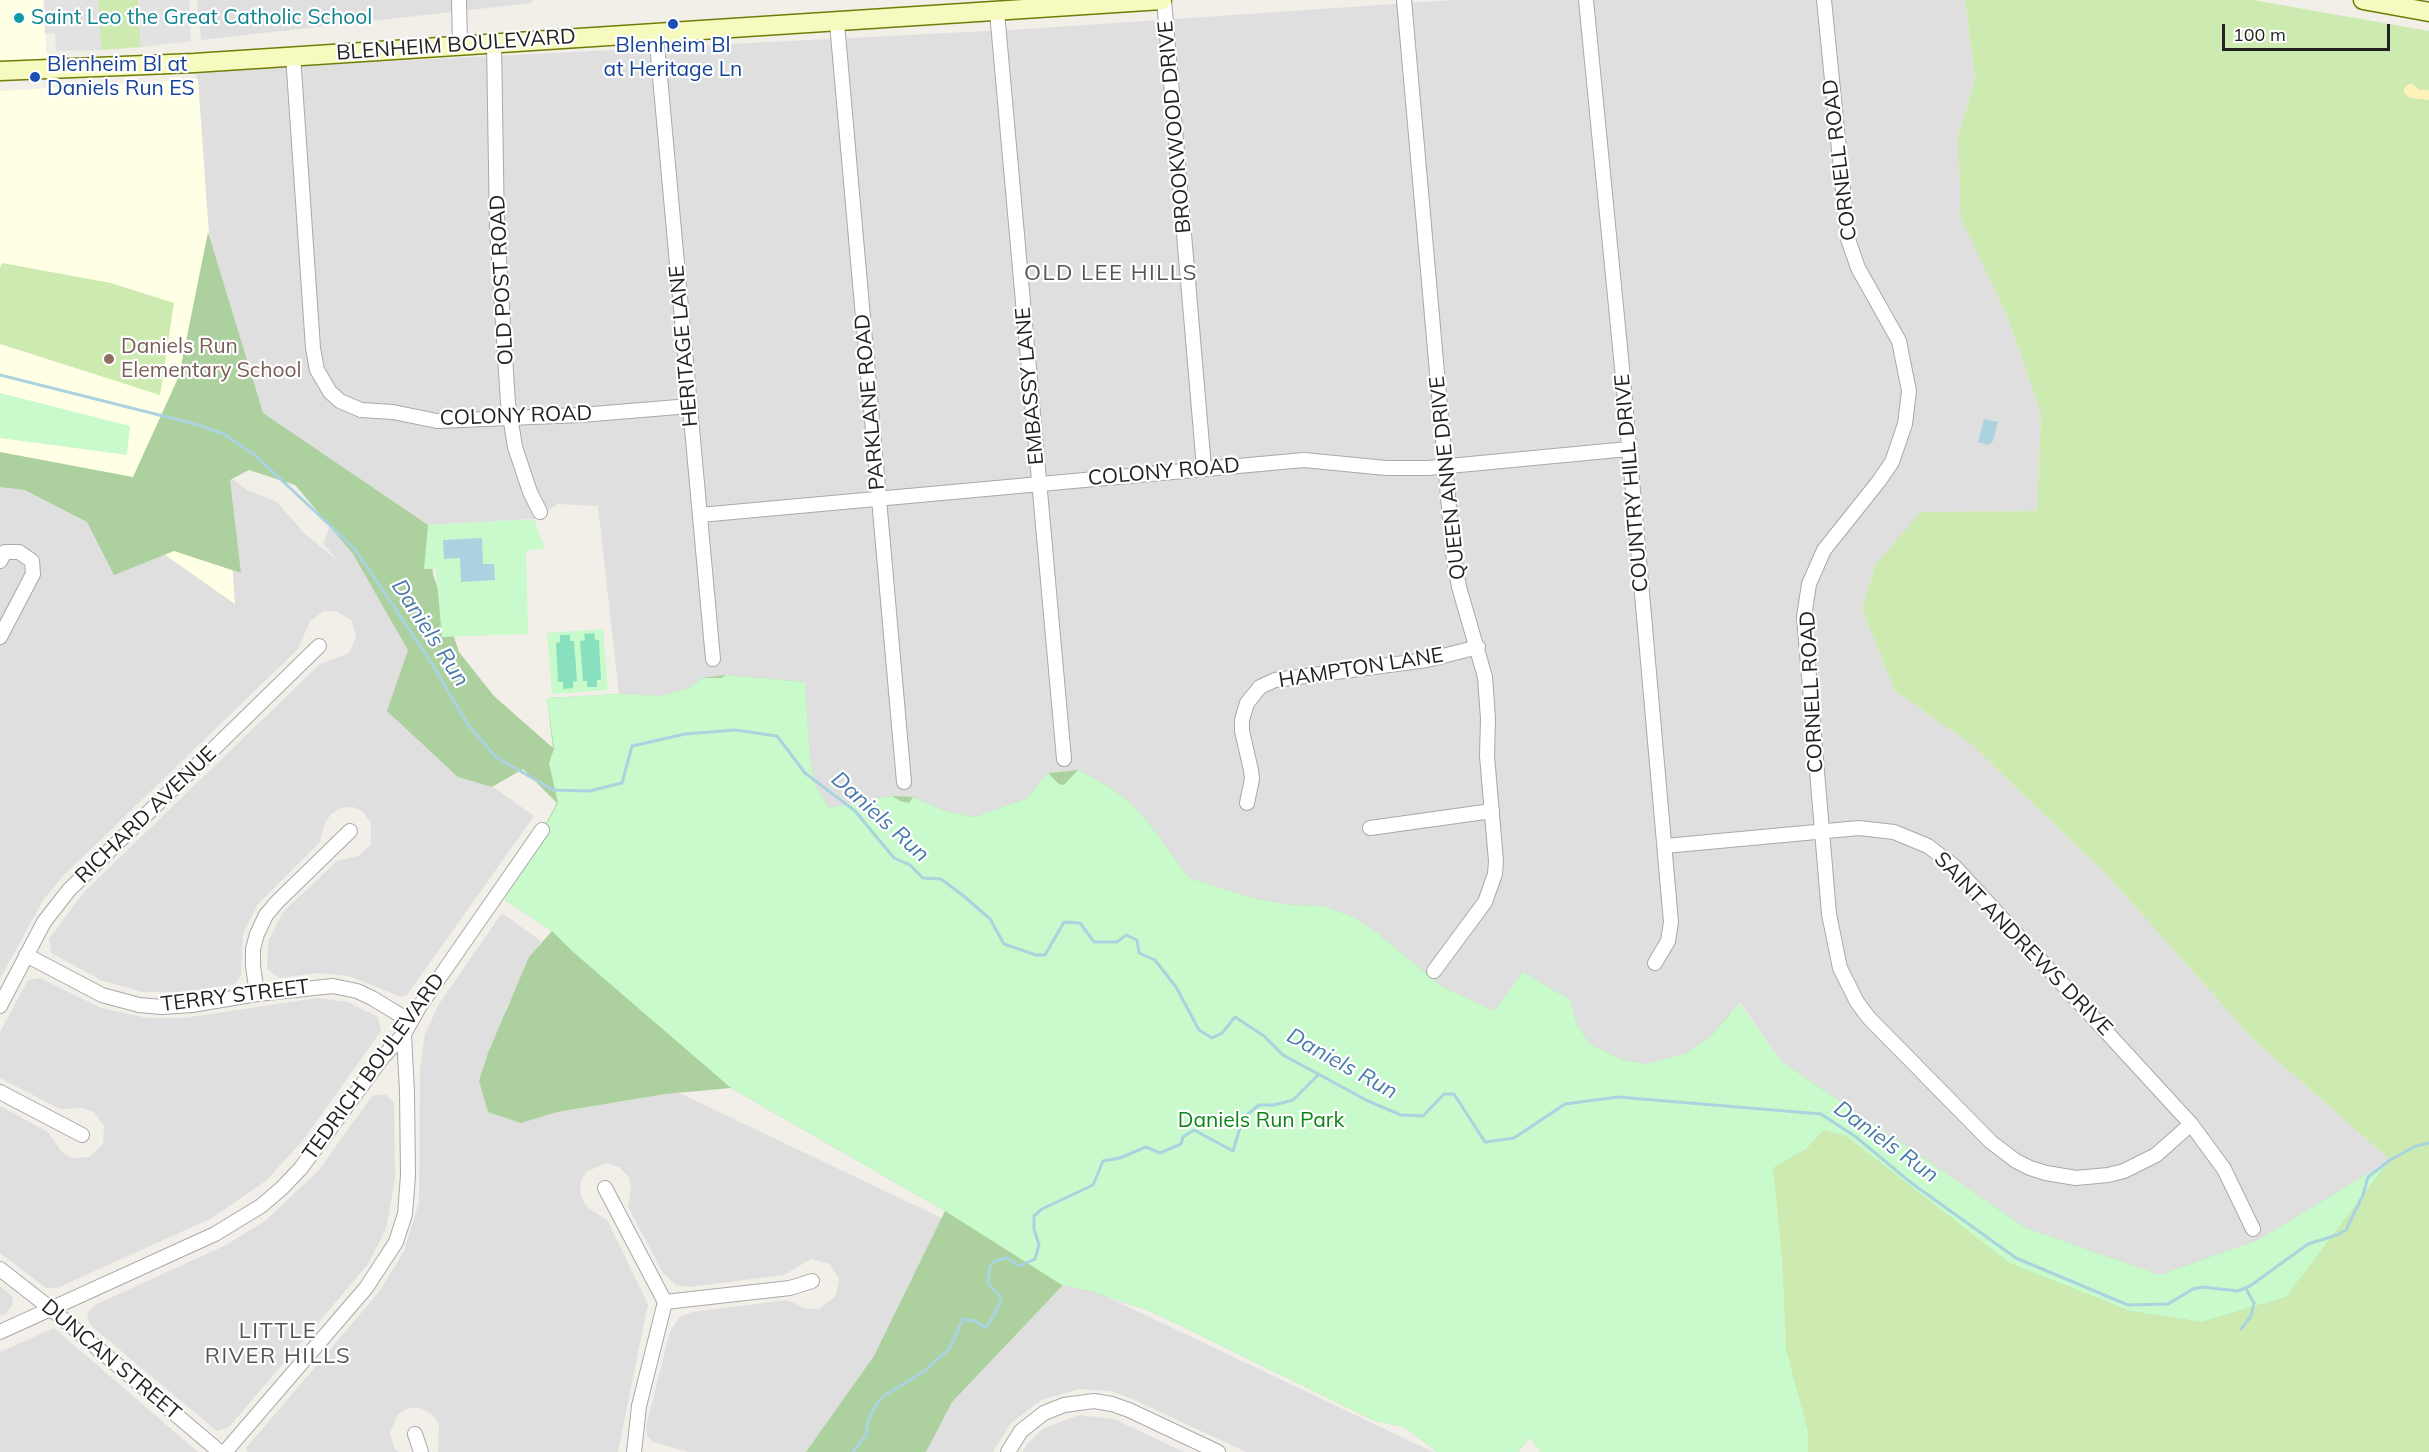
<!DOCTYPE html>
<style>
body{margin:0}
#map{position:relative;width:2429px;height:1452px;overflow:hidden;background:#f2efe9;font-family:Mulish,sans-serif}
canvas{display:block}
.scale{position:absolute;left:2222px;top:24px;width:168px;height:27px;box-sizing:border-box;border:3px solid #222;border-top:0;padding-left:8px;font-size:18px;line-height:21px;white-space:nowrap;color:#222;-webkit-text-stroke:4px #fff;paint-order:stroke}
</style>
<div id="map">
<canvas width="2429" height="1452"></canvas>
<div class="scale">100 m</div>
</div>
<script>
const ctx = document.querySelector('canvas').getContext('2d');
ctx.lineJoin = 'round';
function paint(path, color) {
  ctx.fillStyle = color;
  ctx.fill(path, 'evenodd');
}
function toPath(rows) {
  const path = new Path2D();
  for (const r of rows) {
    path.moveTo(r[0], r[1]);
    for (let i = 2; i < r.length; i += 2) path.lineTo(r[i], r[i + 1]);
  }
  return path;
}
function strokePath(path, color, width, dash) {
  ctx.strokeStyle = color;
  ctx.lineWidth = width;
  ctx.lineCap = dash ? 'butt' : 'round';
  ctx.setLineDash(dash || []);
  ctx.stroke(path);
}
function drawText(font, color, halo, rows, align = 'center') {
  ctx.font = font + ' Mulish,sans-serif';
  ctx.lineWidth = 4.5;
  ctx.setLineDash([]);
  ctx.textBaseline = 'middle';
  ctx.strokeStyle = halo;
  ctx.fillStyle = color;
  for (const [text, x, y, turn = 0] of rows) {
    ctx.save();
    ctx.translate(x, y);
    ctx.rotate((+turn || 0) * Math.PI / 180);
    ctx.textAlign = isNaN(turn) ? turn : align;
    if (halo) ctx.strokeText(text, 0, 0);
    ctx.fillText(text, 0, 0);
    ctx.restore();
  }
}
const residential = toPath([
 [197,0,532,0,532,3,201,40],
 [1453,0,1965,0,1975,79,1958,136,2007,316,2041,413,2037,511,1875,565,1862,609,1895,691,1971,744,2108,876,2254,1040,2390,1160,2258,1240,2160,1275,2026,1228,1782,1062,1740,1003,1712,1035,1687,1053,1646,1064,1622,1060,1590,1044,1577,1025,1570,1000,1523,972,1494,1011,1441,986,1376,932,1353,917,1323,906,1291,905,1256,899,1189,878,1147,821,1126,799,1101,782,1078,770,1048,773,1026,799,974,817,948,812,914,798,892,796,829,808,815,785,810,759,805,682,702,678,689,688,661,696,619,694,598,506,558,504,534,519,428,525,421,521,435,746,534,816,407,995,401,997,349,976,317,973,279,978,267,969,268,942,283,912,337,861,358,856,371,844,371,823,363,812,353,807,341,808,331,814,324,825,320,842,257,905,243,934,241,975,235,984,184,992,143,992,103,981,51,953,49,939,84,892,320,664,349,653,356,637,352,621,337,611,324,611,310,621,298,649,62,877,43,900,0,979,0,473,55,476,234,603,226,474,247,490,277,502,304,533,339,562,323,544,342,494,257,430,208,232,196,71,1027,29],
 [502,913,541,941,505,1010,1433,1452,1246,1452,1130,1398,1110,1391,1079,1389,1041,1400,1010,1424,993,1452,689,1452,653,1442,647,1436,646,1427,670,1331,680,1317,692,1312,787,1300,807,1309,819,1309,836,1296,839,1279,830,1264,811,1259,784,1275,689,1287,676,1285,663,1273,628,1207,631,1189,629,1177,619,1167,606,1163,586,1172,580,1183,581,1196,587,1207,607,1220,648,1304,618,1452,438,1452,439,1424,432,1414,420,1408,409,1408,398,1414,390,1432,394,1448,399,1452,248,1452,246,1448,379,1292,404,1251,419,1202,420,1068,425,1034,439,1004],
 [40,978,101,1008,148,1018,184,1018,317,998,348,1002,378,1017,381,1031,304,1139,267,1180,212,1218,57,1288,46,1288,0,1253,0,1106,48,1132,61,1151,72,1158,89,1157,103,1144,104,1126,94,1112,82,1108,60,1109,0,1078,0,1032,28,980],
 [386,1094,394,1103,395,1179,386,1229,368,1264,229,1427,217,1431,90,1325,87,1313,95,1305,224,1246,265,1221,319,1170,372,1096],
 [0,1286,12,1296,13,1303,6,1314,0,1316],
 [54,1328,198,1452,0,1452,0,1352],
 [1079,1415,1114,1419,1184,1452,1022,1452,1029,1442,1044,1428]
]);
const education = toPath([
 [0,0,43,0,47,60,0,63],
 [198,79,235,604,141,538,0,473,0,91]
]);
const grass = toPath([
 [98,0,138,0,141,47,101,50],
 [1965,0,2253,0,2429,31,2429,1452,1808,1452,1808,1431,1786,1349,1782,1264,1773,1168,1806,1149,1824,1130,1846,1136,1865,1151,2202,1322,2390,1160,2254,1040,2108,876,1971,744,1895,691,1862,609,1875,565,1921,512,2037,511,2041,413,2007,316,1961,218,1958,136,1975,79],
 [2,263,111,283,174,303,160,395,0,344,0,268]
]);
const forest = toPath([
 [208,232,263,413,428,525,433,574,459,652,494,696,553,748,547,698,619,694,661,696,689,688,702,678,726,675,805,682,810,759,815,785,829,808,892,796,913,797,948,812,974,817,1026,799,1048,773,1078,770,1101,782,1126,799,1147,821,1189,878,1256,899,1291,905,1323,906,1353,917,1376,932,1441,986,1494,1011,1523,972,1570,1000,1577,1025,1590,1044,1622,1060,1646,1064,1687,1053,1712,1035,1730,1013,1782,1062,2026,1228,2160,1275,2258,1240,2390,1160,2286,1297,2202,1322,2130,1311,2009,1263,1846,1136,1824,1130,1806,1149,1773,1168,1786,1349,1808,1431,1808,1452,1541,1452,1530,1437,1518,1452,1438,1452,1404,1427,1375,1421,1184,1327,1147,1310,1090,1291,1063,1285,952,1402,926,1452,806,1452,874,1356,945,1211,731,1088,665,1094,557,1112,521,1123,488,1112,479,1081,488,1053,529,957,552,931,505,900,557,803,523,769,492,787,458,777,387,711,408,650,353,554,295,485,249,470,230,480,241,573,174,551,114,575,87,522,25,490,0,487,0,452,133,477,179,376]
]);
const sand = toPath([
 [2411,83,2420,90,2429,90,2429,100,2410,98,2404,93,2404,88]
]);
const park = toPath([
 [0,393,130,426,127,455,0,438],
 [534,519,545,548,526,551,528,634,442,637,436,569,424,569,428,525],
 [603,629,608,690,552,694,547,633],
 [726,675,805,682,810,759,815,785,829,808,892,796,900,801,909,803,913,797,948,812,974,817,1026,799,1048,773,1059,784,1064,785,1078,770,1101,782,1126,799,1147,821,1189,878,1256,899,1291,905,1323,906,1353,917,1376,932,1441,986,1494,1011,1523,972,1570,1000,1577,1025,1590,1044,1622,1060,1646,1064,1687,1053,1712,1035,1739,1003,1782,1062,2026,1228,2160,1275,2258,1240,2390,1160,2286,1297,2202,1322,2130,1311,2009,1263,1846,1136,1824,1130,1806,1149,1773,1168,1782,1264,1786,1349,1808,1431,1808,1452,1541,1452,1530,1437,1518,1452,1438,1452,1404,1427,1375,1421,1184,1327,1147,1310,1090,1291,1062,1285,945,1211,731,1088,572,951,552,931,505,900,558,803,549,763,554,749,547,698,619,694,661,696,689,688,702,678,721,678]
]);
const pitch = toPath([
 [594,633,595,640,599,640,601,680,597,680,597,687,587,687,587,681,583,681,580,641,585,640,584,634],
 [560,635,570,635,570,641,574,641,577,681,573,682,573,688,563,689,563,682,558,682,556,643,560,642]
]);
const parking = toPath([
 [44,0,98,0,101,50,56,51,55,33,45,34],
 [138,0,189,0,191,41,141,47]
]);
const water = toPath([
 [1984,419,1998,422,1993,441,1988,445,1978,442],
 [482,538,483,564,494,564,495,580,461,582,460,558,444,559,443,540]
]);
const stream = toPath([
 [0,375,195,424,224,434,256,456,355,549,431,662,468,725,496,757,553,790,589,791,622,783,632,746,685,734,735,730,777,736,805,773,855,811,894,858,910,865,923,878,941,879,965,897,990,919,1004,944,1036,955,1045,955,1064,922,1080,923,1094,942,1117,942,1126,935,1137,940,1139,953,1155,960,1176,987,1199,1030,1212,1038,1222,1033,1235,1017,1264,1036,1283,1055,1368,1101,1401,1115,1423,1116,1444,1094,1454,1094,1485,1142,1514,1138,1565,1104,1618,1097,1821,1114,1856,1137,1910,1182,2016,1258,2128,1305,2168,1304,2193,1289,2202,1287,2238,1291,2250,1286,2308,1244,2337,1235,2346,1230,2363,1195,2368,1177,2390,1160,2416,1146,2429,1143],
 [2241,1329,2251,1316,2254,1303,2246,1289],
 [853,1452,866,1435,868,1421,877,1403,887,1394,923,1372,949,1349,963,1319,975,1321,986,1328,1001,1302,999,1294,988,1284,989,1269,994,1261,1007,1258,1019,1266,1035,1259,1039,1245,1034,1229,1034,1216,1042,1209,1093,1185,1103,1161,1120,1158,1146,1147,1160,1153,1181,1144,1183,1137,1194,1130,1233,1151,1243,1118,1259,1105,1274,1105,1293,1100,1319,1074]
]);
const street = toPath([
 [459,0,460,44],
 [1164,0,1204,468],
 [1404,0,1453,553,1459,587,1485,677,1488,719,1487,756,1496,861,1495,874,1485,902,1434,971],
 [1586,0,1623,378,1671,922,1668,941,1655,963],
 [1824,0,1848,239,1858,268,1899,341,1909,391,1905,424,1892,462,1879,481,1824,550,1809,584,1804,617,1829,914,1840,968,1857,1002,1869,1018,1991,1142,2016,1161,2030,1168,2046,1173,2076,1178,2108,1175,2124,1171,2156,1155,2191,1124],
 [997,12,1064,759],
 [837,23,904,782],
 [656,33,713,659],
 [494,43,497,229,508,403,515,447,530,492,540,512],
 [293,55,313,348,317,370,330,392,340,401,361,410,393,412,437,421,581,415,690,406],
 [700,515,1304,460,1386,468,1428,468,1628,449],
 [0,561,5,552,19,552,32,561,33,574,0,637],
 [1247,803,1252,779,1251,770,1242,731,1242,720,1247,703,1260,687,1275,680,1427,660,1478,647],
 [1370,828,1492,811],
 [1665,846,1859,828,1894,832,1928,846,1954,866,2191,1124,2224,1169,2253,1229],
 [26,955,102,995,139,1005,162,1007,192,1005,257,994,333,986,357,991,372,998,410,1021],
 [257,994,253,966,253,949,257,934,266,915,278,901,350,831],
 [0,1006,44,922,69,890,319,646],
 [0,1092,82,1135],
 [605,1188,665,1302,639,1406,634,1452],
 [0,1269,50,1308,220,1452],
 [665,1302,790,1288,812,1281],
 [0,1332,215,1234,261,1206,282,1188,301,1168,382,1058,404,1034,419,1007,542,830],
 [415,1434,421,1452],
 [225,1452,366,1288,396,1242,405,1214,408,1175,407,1092,404,1034],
 [1008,1452,1021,1431,1044,1413,1064,1405,1094,1401,1112,1404,1129,1410,1218,1452]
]);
const secondary = toPath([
 [2363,0,2429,12],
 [0,71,194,63,1162,0]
]);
const markers = [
 [19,18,6,"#0f9aa8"],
 [673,24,6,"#1a4fb4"],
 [35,77,6,"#1a4fb4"],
 [109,359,6,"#8d6e63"]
];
const cultureNames = [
 ["Saint Leo the Great Catholic School",31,18]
];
const streetNames = [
 ["BLENHEIM BOULEVARD",456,45,-4],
 ["BROOKWOOD DRIVE",1175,127,-95],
 ["CORNELL ROAD",1840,160,-97],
 ["OLD POST ROAD",502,280,-93],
 ["HERITAGE LANE",684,346,-95],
 ["EMBASSY LANE",1030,386,-95],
 ["PARKLANE ROAD",870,402,-95],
 ["COLONY ROAD",516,416,-2],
 ["COLONY ROAD",1164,472,-5],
 ["QUEEN ANNE DRIVE",1448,478,-96],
 ["COUNTRY HILL DRIVE",1632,483,-95],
 ["HAMPTON LANE",1361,668,-9],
 ["CORNELL ROAD",1812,692,-93],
 ["RICHARD AVENUE",146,815,-44],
 ["SAINT ANDREWS DRIVE",2023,944,46],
 ["TERRY STREET",235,996,-7],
 ["TEDRICH BOULEVARD",374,1067,-54],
 ["DUNCAN STREET",111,1360,40]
];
const transitNames = [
 ["Blenheim Bl",673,46],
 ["at Heritage Ln",673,70],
 ["Blenheim Bl at",47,65,"left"],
 ["Daniels Run ES",47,89,"left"]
];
const educationNames = [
 ["Daniels Run",121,347],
 ["Elementary School",121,371]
];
const parkNames = [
 ["Daniels Run Park",1261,1121]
];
const neighbourhoodNames = [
 ["OLD LEE HILLS",1111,273],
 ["LITTLE",278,1331],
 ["RIVER HILLS",278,1356]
];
const waterNames = [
 ["Daniels Run",430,633,57],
 ["Daniels Run",880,817,42],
 ["Daniels Run",1342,1064,29],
 ["Daniels Run",1886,1142,36]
];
paint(residential, '#e0dfdf');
paint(education, '#ffffe5');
paint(grass, '#cdebb0');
paint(forest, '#add19e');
paint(sand, '#fff1ba');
paint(park, '#c8facc');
paint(pitch, '#88e0be');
paint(parking, '#e2e2e2');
paint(water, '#aad3df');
strokePath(stream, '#aad3df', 3);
strokePath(street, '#a9a9a9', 16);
strokePath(secondary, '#707d05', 21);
strokePath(street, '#fff', 14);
strokePath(secondary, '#f7fabf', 18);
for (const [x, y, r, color] of markers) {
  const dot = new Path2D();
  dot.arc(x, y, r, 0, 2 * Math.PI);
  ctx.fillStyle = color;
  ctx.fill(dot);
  strokePath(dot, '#fff', 2);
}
drawText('21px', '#0d838f', '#fff', cultureNames, 'left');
drawText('21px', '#222', '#fff', streetNames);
drawText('21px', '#164399', '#fff', transitNames);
drawText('21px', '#785e54', '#fff', educationNames, 'left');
drawText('21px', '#0c8416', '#fff', parkNames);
ctx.letterSpacing = '1.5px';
drawText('22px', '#555', '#fff', neighbourhoodNames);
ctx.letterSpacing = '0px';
drawText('italic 22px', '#4a7aab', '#fff', waterNames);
</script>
